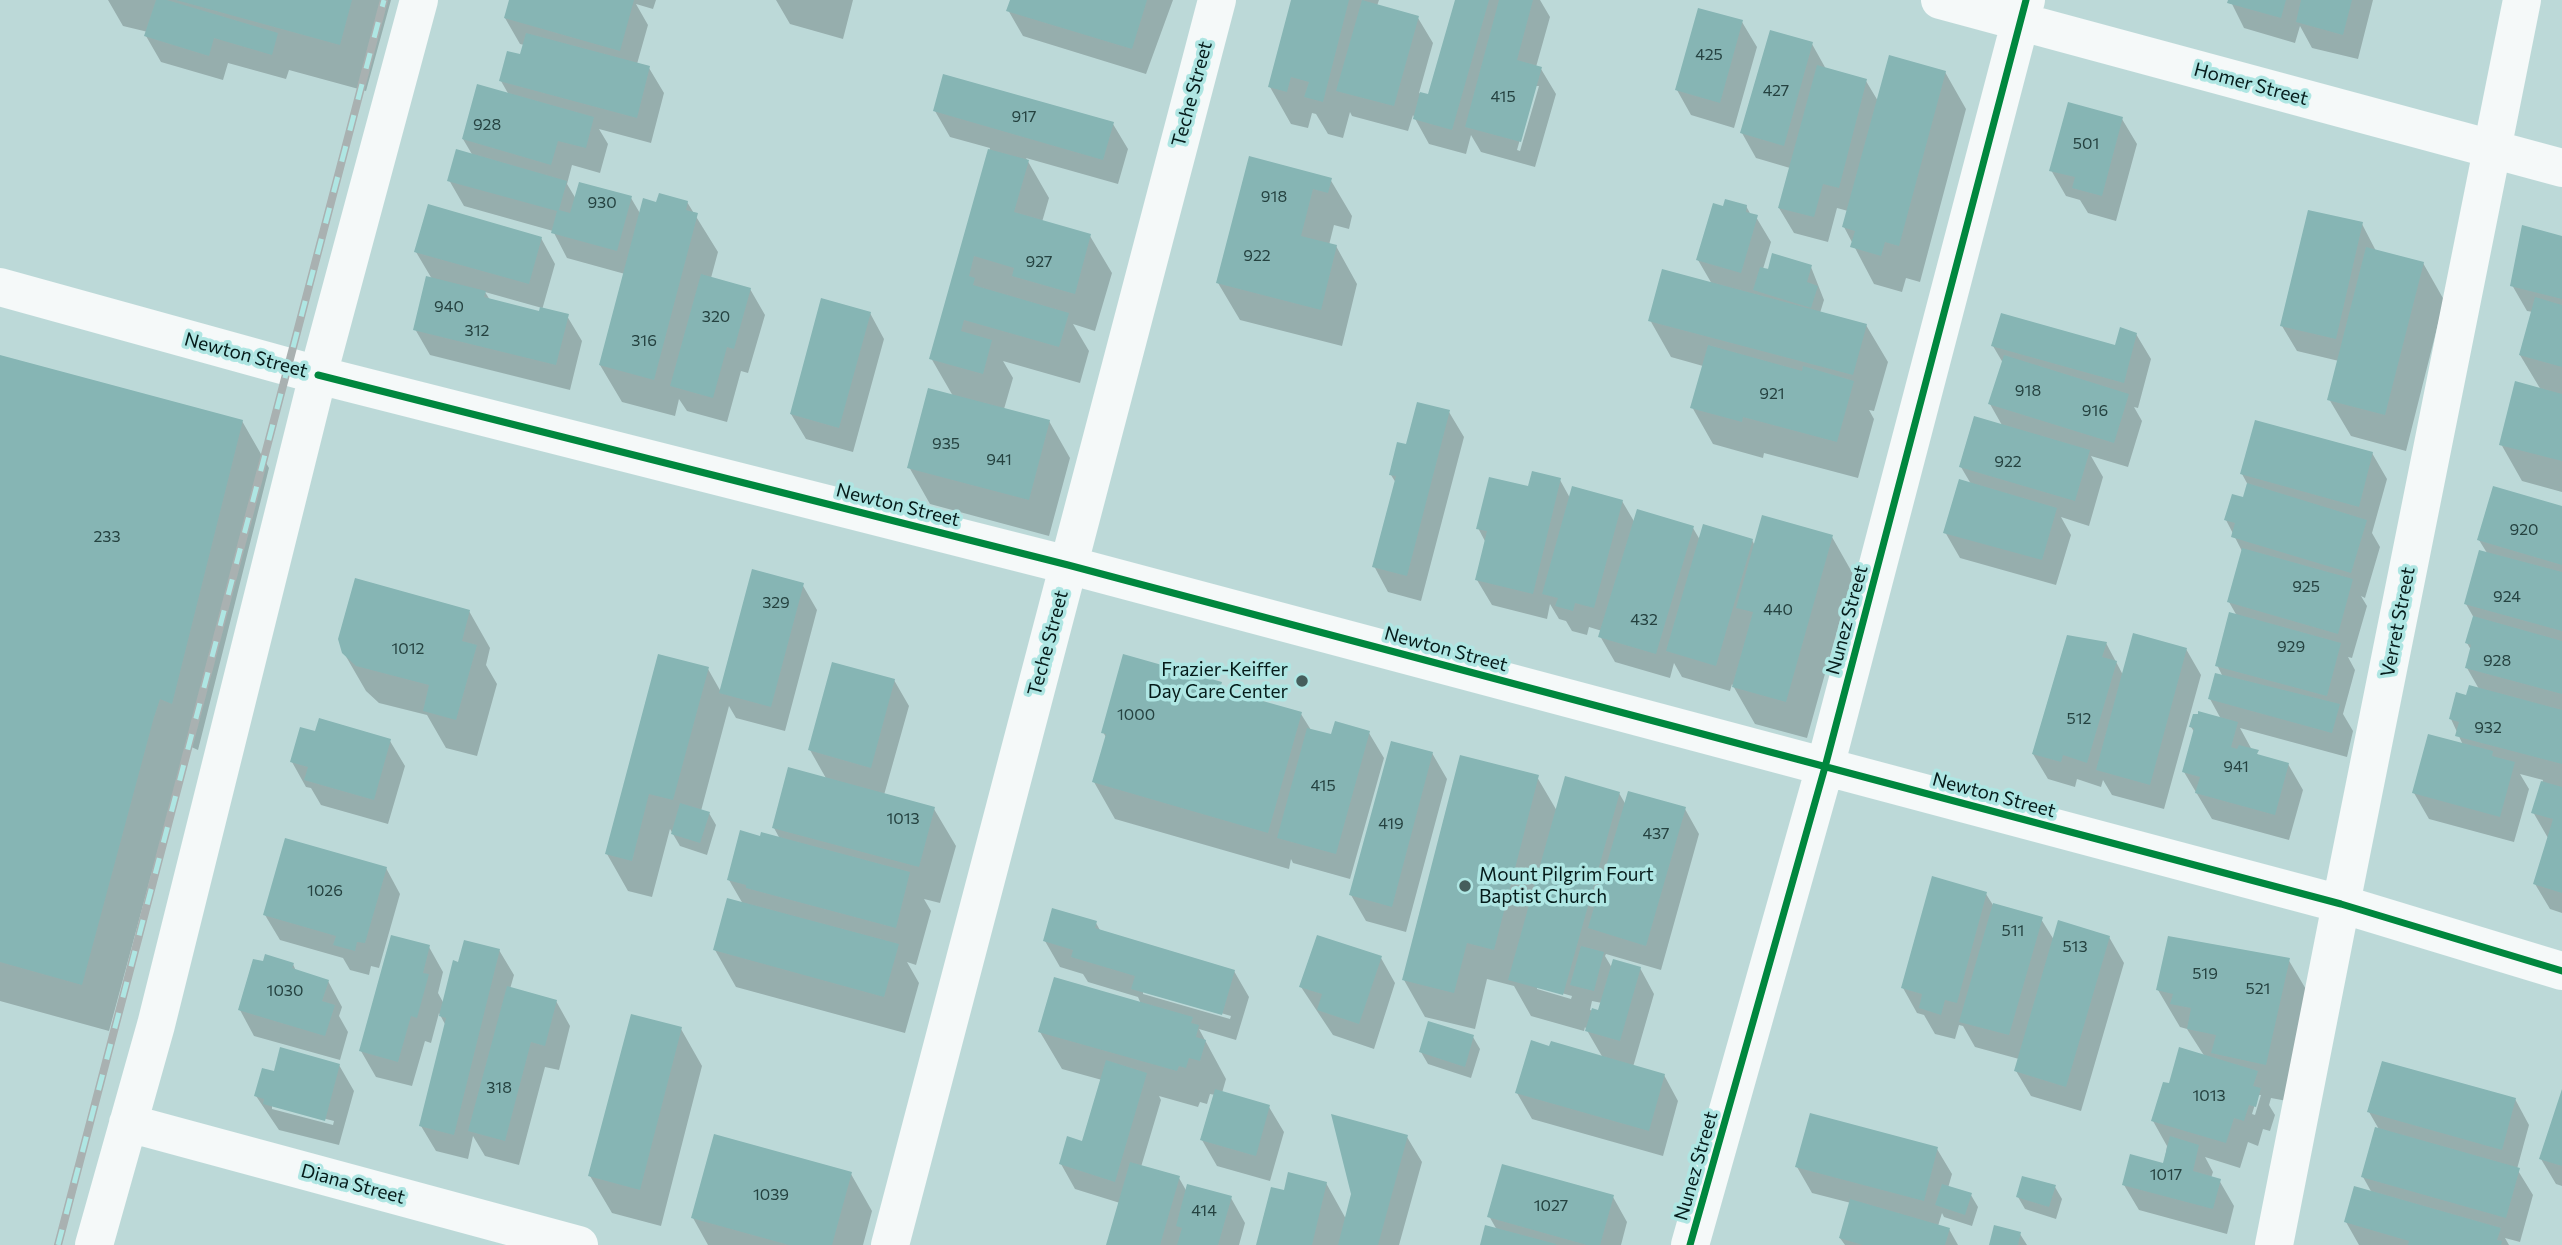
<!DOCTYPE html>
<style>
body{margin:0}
canvas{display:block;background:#bcd9d8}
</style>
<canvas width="2562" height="1245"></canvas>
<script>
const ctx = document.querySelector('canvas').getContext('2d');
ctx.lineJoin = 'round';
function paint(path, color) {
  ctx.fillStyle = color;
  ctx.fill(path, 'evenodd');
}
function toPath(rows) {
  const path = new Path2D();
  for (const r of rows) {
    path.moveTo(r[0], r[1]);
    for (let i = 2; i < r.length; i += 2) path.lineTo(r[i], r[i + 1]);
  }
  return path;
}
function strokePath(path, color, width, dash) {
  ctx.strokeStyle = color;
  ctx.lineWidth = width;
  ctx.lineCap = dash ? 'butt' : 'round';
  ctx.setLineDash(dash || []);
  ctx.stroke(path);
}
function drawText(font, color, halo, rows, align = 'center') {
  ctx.font = font + ' Commissioner,sans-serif';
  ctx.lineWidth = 7;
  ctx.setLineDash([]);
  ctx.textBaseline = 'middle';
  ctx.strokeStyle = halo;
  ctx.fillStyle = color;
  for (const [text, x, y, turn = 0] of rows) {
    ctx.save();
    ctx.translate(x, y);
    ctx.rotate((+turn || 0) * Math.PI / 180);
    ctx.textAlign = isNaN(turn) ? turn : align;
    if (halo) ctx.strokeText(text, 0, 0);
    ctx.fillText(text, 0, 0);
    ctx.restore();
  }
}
const shadow = toPath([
 [108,0,391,0,366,91,289,70,286,79,228,63,223,80,161,62,146,36,148,32,123,26],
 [510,0,656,0,653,9,636,4,648,25,637,64,649,68,664,93,651,143,599,129,608,144,600,173,572,165,567,184,576,199,631,198,641,215,658,204,687,202,718,252,711,278,750,289,765,315,748,373,741,371,727,422,687,411,679,399,675,416,622,402,600,365,625,274,567,258,553,231,464,206,449,180,473,156,463,139,509,95,501,81,522,56,524,45,520,44,505,18],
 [776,0,853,0,843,39,790,24],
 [1011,0,1173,0,1146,74,1023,36,1008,10],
 [1293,0,1379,0,1377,6,1418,18,1433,43,1419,93,1429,97,1457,0,1540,0,1550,17,1536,67,1541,69,1556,94,1535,167,1481,152,1471,135,1466,154,1429,144,1413,115,1408,131,1352,116,1350,112,1343,138,1328,134,1316,114,1312,113,1308,128,1291,124,1270,87],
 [1535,86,1539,86,1520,151,1517,150],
 [2230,0,2373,0,2358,59,2312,48,2300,26,2295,43,2244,28],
 [1742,22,1757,47,1734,128,1691,115,1677,90],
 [1812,44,1826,69,1866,81,1878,101,1945,72,1966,109,1920,282,1906,278,1902,292,1874,284,1844,227,1848,211,1837,208,1828,242,1794,233,1779,208,1790,168,1756,158,1742,133],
 [935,111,1113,124,1128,149,1118,184,1026,158,1049,198,1042,222,1090,236,1112,273,1095,331,1073,324,1089,351,1080,383,1003,361,1013,378,1004,409,1049,421,1070,458,1049,536,930,504,909,467,953,396,931,358,990,148,950,137],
 [2122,119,2137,144,2116,221,2088,213,2080,200,2066,196,2051,170],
 [1250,158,1330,179,1352,216,1349,229,1334,225,1329,245,1336,246,1357,284,1342,346,1240,320,1218,283],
 [1746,206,1751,215,1756,217,1771,242,1763,269,1811,267,1824,300,1820,313,1866,325,1888,362,1874,411,1869,410,1874,419,1858,478,1764,453,1763,458,1713,444,1692,407,1703,366,1671,357,1650,320,1712,284,1698,260,1725,209],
 [2362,224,2376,251,2423,263,2444,300,2406,451,2351,436,2329,399,2339,361,2297,351,2282,326],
 [541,238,555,264,542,310,567,316,582,341,570,390,430,355,415,329,432,279,416,252],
 [485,292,542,308,541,313,490,300],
 [2562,238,2562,492,2522,481,2501,444,2541,390,2520,355,2533,312,2527,311,2512,285],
 [870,313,884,339,853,452,806,439,791,414],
 [2136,334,2151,359,2138,408,2134,407,2142,421,2128,467,2091,456,2103,477,2089,526,2061,517,2071,535,2056,585,1960,558,1945,532,1971,484,1961,467,2003,427,1990,404,2003,363,1993,346,2116,348],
 [0,357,242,421,269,468,198,750,187,745,181,765,109,1031,0,1001],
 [1449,412,1464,437,1421,601,1388,592,1374,566,1396,483,1391,475,1407,446],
 [2372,453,2387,479,2372,533,2380,547,2365,598,2361,596,2367,606,2352,658,2348,657,2355,670,2343,714,2353,731,2347,757,2240,728,2252,750,2261,757,2288,764,2303,790,2289,840,2212,819,2184,772,2195,733,2191,727,2221,719,2210,699,2223,677,2217,665,2237,616,2229,602,2243,553,2226,520,2244,499,2248,485,2242,474],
 [1560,480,1570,498,1622,501,1635,523,1693,528,1700,540,1752,540,1755,546,1832,537,1853,574,1807,738,1755,724,1732,684,1730,691,1682,677,1674,663,1670,678,1615,662,1600,636,1602,631,1589,627,1587,635,1572,631,1566,621,1559,619,1550,604,1547,619,1492,605,1477,580,1486,543,1478,528,1529,488],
 [2562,508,2562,913,2550,909,2535,884,2548,838,2533,812,2543,780,2520,774,2529,789,2514,842,2429,819,2414,793,2463,745,2451,719,2467,698,2479,689,2467,668,2471,650,2467,643,2474,618,2466,604,2487,553,2479,540],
 [802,584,817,610,785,731,736,718,729,706,701,811,709,813,716,825,707,855,680,846,670,829,652,897,628,891,607,854,708,669,721,692],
 [469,611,490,648,486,665,497,684,477,756,446,748,427,715,379,703,366,691,344,653],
 [2106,643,2123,675,2186,649,2201,675,2164,809,2112,795,2103,780,2101,787,2077,779,2075,787,2048,779,2033,754],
 [894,680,909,706,884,795,934,809,956,846,940,903,924,899,931,911,916,965,907,962,919,983,905,1033,736,987,715,950,743,904,729,880,761,838,780,839,774,828,827,780,810,750],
 [1220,684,1225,692,1301,714,1311,730,1333,736,1369,733,1384,758,1350,879,1293,863,1291,859,1289,869,1115,819,1094,782,1107,739,1103,732],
 [317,733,390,741,405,766,388,824,321,805,311,788,306,787,292,762],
 [1432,753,1447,779,1406,932,1366,921,1351,895],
 [1537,777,1557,811,1619,793,1626,805,1685,809,1699,834,1661,970,1606,954,1605,956,1612,968,1640,968,1654,994,1633,1067,1664,1075,1678,1101,1663,1156,1532,1119,1517,1093,1603,1058,1585,1027,1584,1031,1531,1016,1514,986,1487,979,1475,1029,1425,1017,1404,980],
 [1537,986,1572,996,1571,999,1537,989],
 [1592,1001,1602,1003,1599,1012,1590,1010],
 [386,868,400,894,379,968,371,966,369,975,350,970,343,958,280,940,265,915],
 [1986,894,1993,905,2041,919,2054,940,2109,937,2124,963,2081,1111,2031,1096,2016,1071,2019,1059,1975,1047,1963,1026,1959,1025,1955,1039,1935,1034,1924,1015,1917,1013,1903,988],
 [1096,923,1101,932,1234,971,1249,997,1236,1040,1199,1029,1226,1079,1222,1093,1269,1107,1284,1132,1270,1181,1217,1166,1202,1140,1215,1095,1210,1094,1207,1104,1200,1102,1198,1107,1159,1096,1161,1100,1141,1167,1179,1178,1187,1192,1231,1198,1245,1223,1239,1245,1108,1245,1120,1203,1075,1189,1061,1164,1083,1143,1102,1080,1062,1069,1040,1032,1141,1004,1138,997,1088,982,1083,974,1060,967,1045,941],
 [1143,990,1231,1016,1230,1019,1143,994],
 [429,947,443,972,438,993,444,1004,459,964,499,950,514,975,510,989,556,1001,570,1026,559,1070,545,1067,519,1165,485,1156,473,1136,468,1159,436,1151,421,1126,446,1026,439,1013,431,1043,425,1041,412,1086,376,1077,361,1051],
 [1381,958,1395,983,1374,1049,1333,1035,1301,987],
 [2288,959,2310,996,2287,1101,2271,1098,2269,1105,2275,1115,2270,1131,2263,1129,2258,1146,2248,1142,2240,1168,2205,1157,2213,1172,2211,1178,2219,1180,2234,1206,2227,1234,2139,1210,2124,1185,2164,1165,2167,1146,2153,1121,2170,1086,2205,1057,2187,1029,2180,1027,2158,990],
 [2258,1095,2261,1095,2255,1115,2252,1114],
 [293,964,296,971,328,981,342,1007,339,1016,348,1032,340,1060,254,1036,240,1010],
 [681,1029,702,1066,661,1226,612,1213,590,1176],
 [1473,1037,1480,1049,1471,1078,1428,1064,1421,1052],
 [339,1065,354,1091,339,1145,279,1130,256,1096,275,1073],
 [272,1105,334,1121,333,1125,272,1109],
 [2562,1093,2562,1186,2556,1184,2541,1159],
 [2515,1099,2529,1125,2517,1169,2533,1195,2520,1242,2505,1238,2509,1245,2359,1245,2346,1222,2372,1193,2363,1177,2380,1131,2369,1112],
 [1407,1137,1422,1162,1399,1245,1258,1245,1285,1192,1326,1183,1346,1219],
 [1937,1149,1952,1174,1948,1188,1971,1195,1978,1207,1972,1226,1944,1217,1942,1213,1938,1226,1949,1229,1958,1245,1845,1245,1840,1238,1851,1203,1812,1193,1797,1167],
 [851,1174,872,1211,863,1245,708,1245,693,1218],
 [2055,1187,2062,1199,2056,1219,2025,1209,2018,1197],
 [1613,1197,1627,1222,1621,1245,1482,1245,1497,1230,1489,1216],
 [2020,1234,2027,1245,1991,1245]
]);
const building = toPath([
 [156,0,167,0,278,33,272,55,214,38,209,56,144,36],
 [176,0,352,0,340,45],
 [509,0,634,0,620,51,504,18],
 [1010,0,1147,0,1132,49,1006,11],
 [1291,0,1349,0,1323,102,1304,97,1309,82,1291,77,1287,92,1268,87],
 [1362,0,1419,16,1394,106,1336,91],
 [1455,0,1489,0,1452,130,1413,119,1420,92,1428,94],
 [1499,0,1533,0,1517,60,1542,67,1521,142,1465,127],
 [2228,0,2286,0,2281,18,2227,3],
 [2301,0,2352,0,2343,35,2296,22],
 [1698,8,1743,20,1720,103,1675,90],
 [1770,30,1813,42,1784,146,1740,133],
 [526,33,650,66,637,118,499,81,507,51,520,54],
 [1889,55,1946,71,1899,246,1885,242,1881,256,1850,247,1855,231,1842,227],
 [1817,65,1867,79,1839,188,1823,184,1814,217,1778,208],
 [943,74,1114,122,1103,160,933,111],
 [477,84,594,117,586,148,558,141,551,165,462,139],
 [2068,102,2123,117,2102,196,2072,188,2075,177,2049,171],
 [456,149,567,181,559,210,570,213,579,182,632,196,617,251,551,233,557,211,447,181],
 [988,149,1029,160,1014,212,1091,234,1075,294,1012,276,1014,268,974,256,969,276,975,278,973,285,1069,313,1059,347,964,320,961,331,992,340,983,374,929,359],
 [1249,156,1332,178,1328,193,1313,189,1301,236,1337,245,1321,310,1216,283],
 [659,193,688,201,686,210,698,213,654,380,599,365,643,198,656,202],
 [1725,199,1747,205,1746,212,1758,215,1741,273,1696,260,1713,203,1723,206],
 [428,204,542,237,529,284,414,252],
 [2308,210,2363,222,2336,339,2280,326],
 [2522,225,2562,236,2562,299,2510,286],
 [2366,247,2424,262,2385,415,2327,400],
 [1772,253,1812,265,1807,282,1818,286,1811,308,1753,290,1760,267,1768,269],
 [1662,269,1867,324,1853,375,1648,321],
 [701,274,751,288,734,349,727,347,713,398,670,386],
 [426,276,486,291,484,297,539,311,540,307,569,314,556,365,413,330],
 [2535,297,2562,305,2562,367,2519,355],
 [821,298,871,312,839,428,790,414],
 [2001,313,2115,345,2120,327,2137,333,2124,383,1991,346],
 [1708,345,1802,371,1803,366,1854,381,1837,442,1743,417,1742,422,1690,408],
 [0,355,243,420,172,704,160,699,154,717,82,985,0,962],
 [2004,355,2129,394,2114,443,1988,404],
 [2515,381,2562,394,2562,461,2499,445],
 [928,388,1050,420,1029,500,907,468],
 [1417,402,1450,410,1407,576,1372,567,1396,476,1389,475,1397,442,1406,444],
 [1974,416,2090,450,2075,501,1959,467],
 [2255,420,2373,452,2359,507,2240,474],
 [1532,471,1561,478,1533,594,1475,580,1487,531,1476,529,1489,477,1528,486],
 [1959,479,2057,508,2042,560,1943,533],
 [2247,483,2367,520,2351,573,2231,537,2235,523,2224,520,2232,494,2243,497],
 [1572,486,1623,500,1594,608,1575,603,1573,611,1555,606,1558,598,1542,594],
 [2493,486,2562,506,2562,565,2477,540],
 [1637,509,1694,526,1656,654,1598,637],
 [1762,515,1833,535,1786,702,1732,687,1753,612,1736,608],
 [1703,524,1753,539,1716,666,1666,651],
 [2242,548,2353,579,2338,634,2227,602],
 [2479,550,2562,572,2562,631,2464,604],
 [752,569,804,583,771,707,719,693],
 [355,578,470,610,462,641,477,645,456,720,423,711,429,685,356,666,342,653,338,639],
 [2229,612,2341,643,2327,696,2215,666],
 [2473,616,2562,641,2562,694,2465,668,2471,645,2465,643],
 [2133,633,2187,648,2150,785,2096,770],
 [2067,635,2107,642,2102,657,2117,661,2087,763,2063,755,2061,762,2032,754],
 [658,654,709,667,673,800,649,794,632,861,605,854],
 [1123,654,1222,682,1220,689,1302,712,1268,833,1092,782,1106,734,1101,733],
 [832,662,895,679,871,768,808,750],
 [2215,673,2340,704,2332,733,2208,699],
 [2469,685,2562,710,2562,764,2455,736,2459,722,2449,719,2456,692,2466,695],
 [2198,711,2238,722,2231,747,2237,749,2239,745,2259,750,2257,754,2289,763,2275,815,2195,793,2200,777,2182,772,2194,728,2189,727,2193,714,2198,714],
 [319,718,391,739,374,800,304,780,308,767,290,762,300,727,315,731],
 [1335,721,1370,731,1336,854,1277,838,1307,728,1331,734],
 [2428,734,2493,751,2492,756,2515,762,2500,817,2412,793],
 [1391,741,1433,752,1392,907,1349,895],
 [1460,755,1539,775,1494,950,1467,943,1454,993,1402,980],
 [788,767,935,807,919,867,772,828],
 [1565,776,1620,792,1563,995,1508,980],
 [2541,781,2562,787,2562,893,2533,884,2553,819,2531,813],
 [1628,791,1686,807,1646,946,1588,928],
 [680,803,710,812,700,843,671,834],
 [740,830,760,836,761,832,910,872,896,928,746,888,746,885,727,880],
 [285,838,387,867,365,943,357,942,355,951,333,945,336,936,263,915],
 [1932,876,1987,892,1957,1003,1945,1000,1941,1015,1919,1008,1922,994,1901,988],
 [727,898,899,944,884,997,713,950],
 [1993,903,2043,917,2009,1035,1959,1022],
 [1052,908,1097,921,1095,928,1235,970,1222,1015,1131,989,1135,976,1071,957,1073,950,1043,941],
 [2058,920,2110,936,2066,1087,2014,1071],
 [391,935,430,945,423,973,429,974,417,1018,411,1016,398,1062,359,1051],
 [1317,935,1382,956,1359,1024,1317,1010,1322,994,1299,987],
 [2168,936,2290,958,2266,1065,2211,1053,2216,1035,2187,1029,2191,1008,2170,1004,2173,994,2156,990],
 [464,940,500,949,454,1135,419,1126,446,1018,439,1016,453,960,458,962],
 [1581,946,1604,952,1594,991,1570,985],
 [265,954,294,963,292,968,329,980,322,1001,335,1005,325,1036,238,1010,253,959,263,961],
 [1613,959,1641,967,1620,1041,1585,1031,1592,1008,1598,1010],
 [1054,977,1193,1017,1191,1023,1199,1025,1196,1037,1206,1040,1200,1061,1189,1058,1186,1068,1179,1066,1177,1071,1038,1032],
 [507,986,557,1000,545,1046,531,1042,505,1141,468,1131],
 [631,1014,682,1027,640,1190,588,1176],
 [1428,1021,1474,1035,1465,1067,1419,1052],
 [1531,1040,1549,1046,1551,1041,1665,1074,1649,1131,1515,1093],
 [280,1047,340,1064,325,1121,263,1104,264,1099,254,1096,262,1068,274,1071],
 [2179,1047,2258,1071,2253,1086,2261,1088,2256,1107,2249,1105,2244,1121,2234,1118,2226,1143,2151,1121,2163,1082,2169,1083],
 [1106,1060,1147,1073,1115,1182,1059,1164,1067,1136,1082,1141],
 [2382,1061,2516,1098,2502,1150,2367,1112],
 [1215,1089,1270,1105,1256,1156,1200,1140],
 [2562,1089,2562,1166,2539,1159],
 [1810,1113,1938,1147,1924,1201,1795,1167],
 [1331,1114,1408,1135,1378,1245,1338,1245,1351,1194],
 [2375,1127,2520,1168,2506,1218,2361,1177],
 [714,1134,852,1172,832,1245,789,1245,691,1218],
 [2170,1136,2199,1145,2193,1171,2221,1179,2213,1209,2122,1185,2130,1154,2163,1163],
 [1130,1162,1180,1176,1160,1245,1106,1245],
 [1502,1164,1614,1195,1600,1245,1587,1245,1487,1217],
 [1288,1172,1327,1182,1312,1245,1256,1245,1271,1187,1284,1190],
 [2022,1176,2056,1185,2049,1207,2016,1197],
 [1187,1184,1232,1196,1218,1245,1177,1245,1182,1228,1176,1226],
 [1942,1184,1972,1193,1965,1215,1935,1205],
 [2354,1186,2501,1228,2497,1240,2502,1241,2501,1245,2408,1245,2409,1241,2344,1222],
 [1850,1199,1950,1228,1945,1245,1863,1245,1839,1238],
 [1485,1225,1556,1244,1556,1245,1480,1245],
 [1994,1225,2021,1232,2018,1245,1989,1245]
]);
const minor = toPath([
 [1940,0,2562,168],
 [0,287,318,375,1068,565,2341,904,2522,0],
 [128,1123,579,1245],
 [94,1245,156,1025,318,375,419,0],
 [890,1245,1217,0],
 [1690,1245,1825,767,2026,0]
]);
const major = toPath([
 [2274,1245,2341,904,2562,971]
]);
const rail = toPath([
 [58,1245,384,0]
]);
const cycleway = toPath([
 [318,375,1068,565,2341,904,2562,971],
 [1690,1245,1825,767,2026,0]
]);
const markers = [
 [1302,681,7,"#455e5c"],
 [1465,886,7,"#455e5c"]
];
const numberNames = [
 ["425",1709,55],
 ["427",1776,91],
 ["415",1503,97],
 ["917",1024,117],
 ["928",487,125],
 ["501",2086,144],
 ["918",1274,197],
 ["930",602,203],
 ["922",1257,256],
 ["927",1039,262],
 ["940",449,307],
 ["320",716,317],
 ["312",477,331],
 ["316",644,341],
 ["918",2028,391],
 ["921",1772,394],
 ["916",2095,411],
 ["935",946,444],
 ["941",999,460],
 ["922",2008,462],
 ["920",2524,530],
 ["233",107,537],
 ["925",2306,587],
 ["924",2507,597],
 ["329",776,603],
 ["440",1778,610],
 ["432",1644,620],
 ["929",2291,647],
 ["1012",408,649],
 ["928",2497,661],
 ["1000",1136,715],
 ["512",2079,719],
 ["932",2488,728],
 ["941",2236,767],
 ["415",1323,786],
 ["1013",903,819],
 ["419",1391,824],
 ["437",1656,834],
 ["1026",325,891],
 ["511",2013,931],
 ["513",2075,947],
 ["519",2205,974],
 ["521",2258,989],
 ["1030",285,991],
 ["318",499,1088],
 ["1013",2209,1096],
 ["1017",2166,1175],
 ["1039",771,1195],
 ["1027",1551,1206],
 ["414",1204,1211]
];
const streetNames = [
 ["Homer Street",2251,84,15],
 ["Teche Street",1192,94,-75],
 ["Newton Street",246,355,15],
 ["Newton Street",898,505,14],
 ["Nunez Street",1847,620,-75],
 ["Verret Street",2398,622,-79],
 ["Teche Street",1048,643,-75],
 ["Newton Street",1446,649,15],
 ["Newton Street",1994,795,15],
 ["Nunez Street",1696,1166,-74],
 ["Diana Street",353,1184,15]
];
const poiNames = [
 ["Frazier-Keiffer",1288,670],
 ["Day Care Center",1288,692],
 ["Mount Pilgrim Fourt",1479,875,"left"],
 ["Baptist Church",1479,897,"left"]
];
paint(shadow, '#0003');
paint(building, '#86b5b4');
strokePath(minor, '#f5f9f9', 38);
strokePath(major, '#f5f9f9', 38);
strokePath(rail, '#a9b1b1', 8);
strokePath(rail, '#afe6e3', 5, [16]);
strokePath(cycleway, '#00873e', 7);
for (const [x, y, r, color] of markers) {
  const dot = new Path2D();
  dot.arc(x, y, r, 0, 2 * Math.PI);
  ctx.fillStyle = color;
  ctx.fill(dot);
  strokePath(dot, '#afe6e3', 2.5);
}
drawText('16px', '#254240', null, numberNames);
drawText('19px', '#051b1a', '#afe6e3', streetNames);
drawText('19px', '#051b1a', '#afe6e3', poiNames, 'right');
</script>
